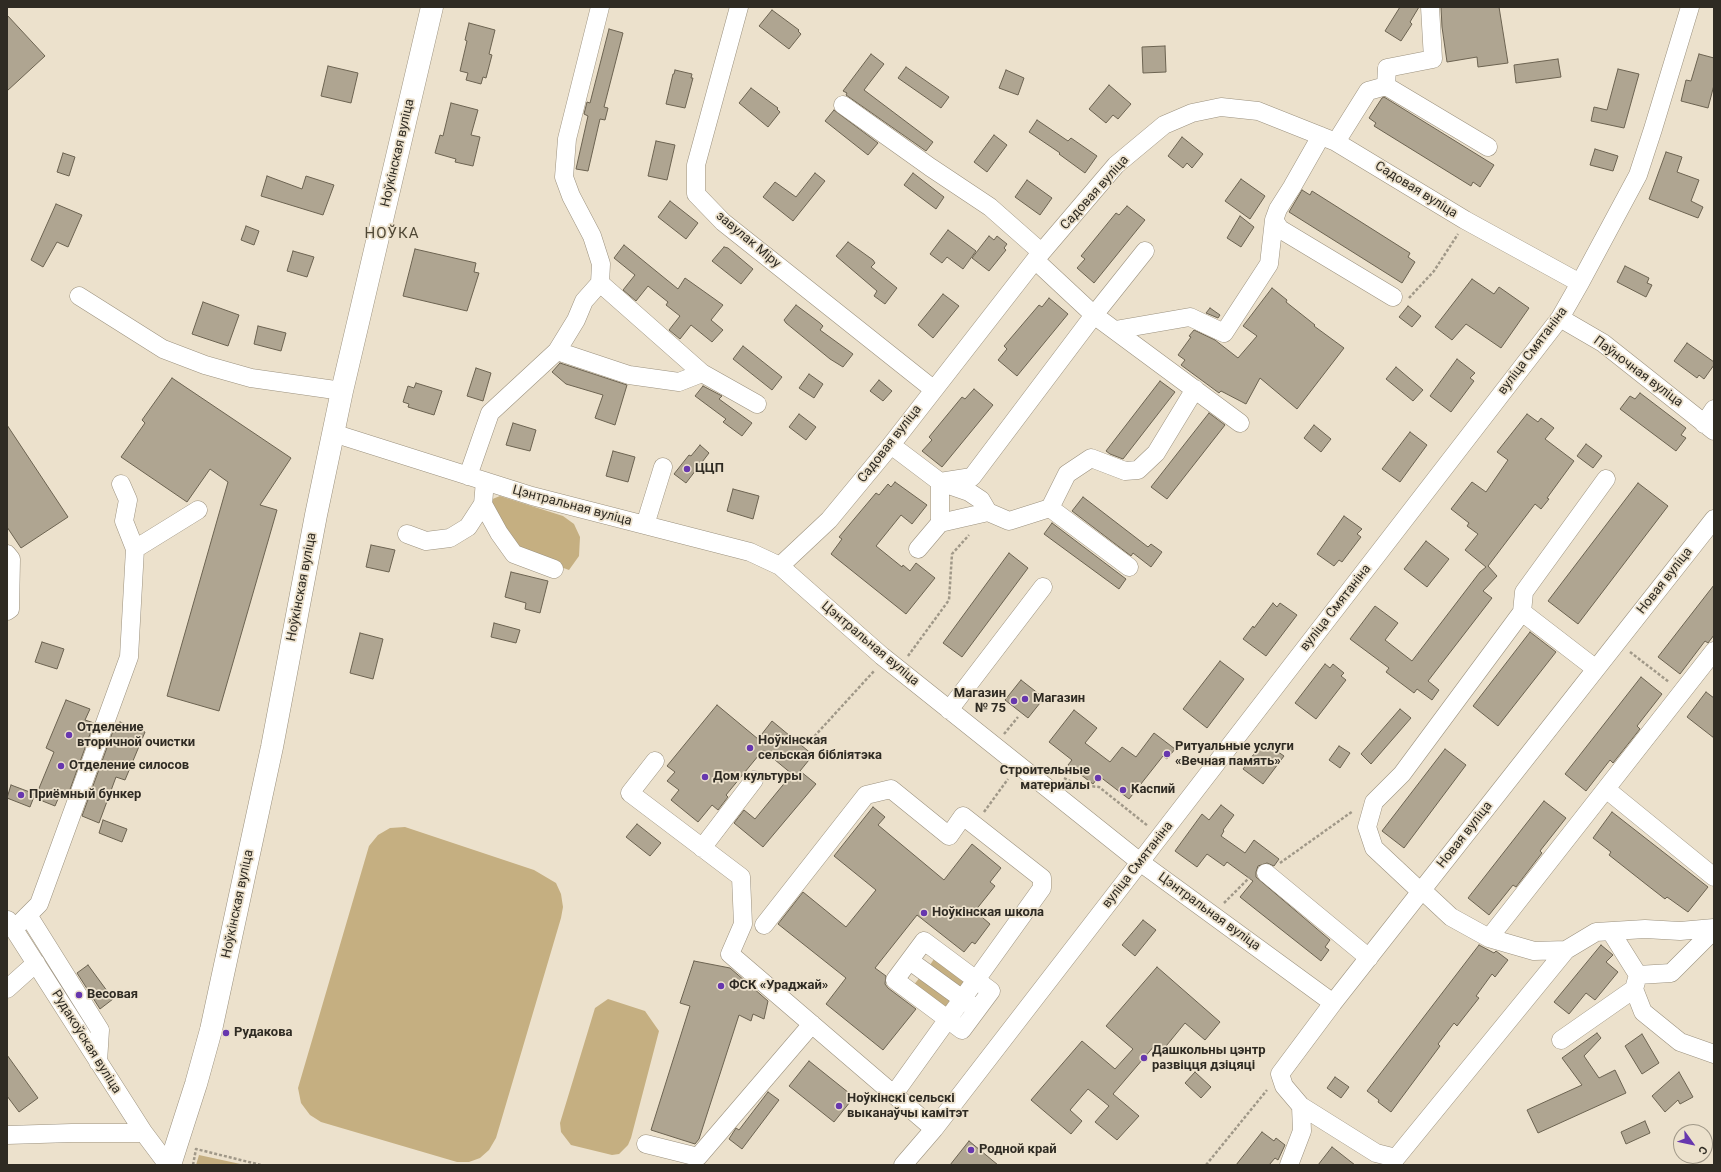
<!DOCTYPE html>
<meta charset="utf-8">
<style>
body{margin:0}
#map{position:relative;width:1721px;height:1172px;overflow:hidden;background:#ece1cc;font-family:Roboto,sans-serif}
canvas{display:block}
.frame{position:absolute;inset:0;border:8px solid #2f2b23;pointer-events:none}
.north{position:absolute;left:1673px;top:1124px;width:40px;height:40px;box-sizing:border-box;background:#ece1cc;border:1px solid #a09888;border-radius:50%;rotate:123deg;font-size:11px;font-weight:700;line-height:16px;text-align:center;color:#2f2b23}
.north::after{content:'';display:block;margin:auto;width:14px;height:18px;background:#6737ae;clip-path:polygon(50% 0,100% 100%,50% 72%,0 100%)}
</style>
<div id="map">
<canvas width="1721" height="1172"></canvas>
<div class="frame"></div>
<div class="north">С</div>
</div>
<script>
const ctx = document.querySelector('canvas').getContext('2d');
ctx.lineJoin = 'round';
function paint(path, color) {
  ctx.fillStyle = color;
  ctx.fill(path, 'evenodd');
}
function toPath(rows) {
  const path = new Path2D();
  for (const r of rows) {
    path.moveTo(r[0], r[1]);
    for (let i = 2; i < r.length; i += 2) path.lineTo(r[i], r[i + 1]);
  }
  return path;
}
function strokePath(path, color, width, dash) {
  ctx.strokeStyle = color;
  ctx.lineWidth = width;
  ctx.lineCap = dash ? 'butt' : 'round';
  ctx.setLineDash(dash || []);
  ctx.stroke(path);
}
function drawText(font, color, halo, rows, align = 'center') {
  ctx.font = font + ' Roboto,sans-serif';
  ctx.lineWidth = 3.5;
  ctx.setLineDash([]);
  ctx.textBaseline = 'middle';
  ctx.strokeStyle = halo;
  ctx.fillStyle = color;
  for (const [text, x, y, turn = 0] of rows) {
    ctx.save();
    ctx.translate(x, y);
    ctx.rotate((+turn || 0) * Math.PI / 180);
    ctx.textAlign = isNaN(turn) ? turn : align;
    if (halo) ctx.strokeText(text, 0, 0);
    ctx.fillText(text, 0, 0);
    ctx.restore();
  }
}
const green = toPath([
 [500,496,563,516,574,524,580,537,579,556,569,570,515,550,490,500],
 [405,827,534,870,556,883,561,894,563,907,561,918,496,1138,489,1150,480,1158,469,1162,457,1162,321,1122,310,1115,301,1103,298,1088,369,846,378,835,390,828],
 [936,956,967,979,959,990,928,968],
 [921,976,952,998,943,1010,912,987],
 [608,999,645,1011,659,1031,631,1138,628,1145,619,1154,612,1155,571,1145,561,1132,560,1123,595,1008],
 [199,1155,245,1165,196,1165]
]);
const building = toPath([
 [1400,7,1419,7,1410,22,1412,24,1401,41,1385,31,1400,7],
 [1441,7,1499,7,1508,63,1478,67,1477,57,1447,62,1442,27,1441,7],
 [772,10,799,30,798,31,801,34,789,49,759,26,772,10],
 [7,15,45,56,7,91,7,15],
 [469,23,495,30,489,54,492,55,486,78,483,77,481,84,466,80,468,73,460,71,467,41,465,40,469,23],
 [609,29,623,33,604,107,608,108,605,120,600,119,588,171,576,169,588,116,584,114,587,102,590,103,609,29],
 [1165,46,1166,72,1143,73,1142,47,1165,46],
 [871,54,884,64,864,90,933,142,926,151,846,95,847,93,843,91,871,54],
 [1699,54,1714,58,1714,85,1708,108,1681,101,1686,80,1691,81,1699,54],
 [1558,59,1561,77,1516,83,1514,65,1558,59],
 [328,66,358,73,351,103,321,96,328,66],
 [906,67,949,97,941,108,898,78,906,67],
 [1618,69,1639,74,1624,128,1591,121,1594,107,1607,110,1618,69],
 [675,70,692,74,691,78,693,78,685,108,666,104,673,74,674,74,675,70],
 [1006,70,1024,78,1018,95,999,88,1006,70],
 [1109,85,1131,104,1118,119,1113,115,1106,123,1089,109,1109,85],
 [751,88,778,108,777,109,780,112,768,127,739,103,751,88],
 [1384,97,1494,165,1480,187,1473,182,1471,186,1374,126,1376,123,1369,118,1382,98,1384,97],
 [451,103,478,110,471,135,480,137,473,166,455,162,456,159,435,153,440,135,443,136,451,103],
 [834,110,878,143,868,155,825,121,834,110],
 [1037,120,1068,141,1071,138,1097,156,1085,173,1059,154,1060,153,1029,132,1037,120],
 [994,135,1007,145,987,172,974,162,994,135],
 [1182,137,1203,154,1192,168,1187,163,1183,168,1168,156,1182,137],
 [656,141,675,145,667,180,648,176,656,141],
 [1595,149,1618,156,1613,171,1590,165,1595,149],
 [1666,152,1682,157,1677,172,1699,180,1691,201,1703,207,1698,218,1649,199,1666,152],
 [63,153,75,157,69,176,57,172,63,153],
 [815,173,825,181,793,221,763,197,775,182,796,197,815,173],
 [913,173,944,197,936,209,904,185,913,173],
 [267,176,302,189,306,176,334,185,323,215,261,196,267,176],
 [1241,179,1265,196,1250,219,1225,201,1241,179],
 [1027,180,1052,198,1040,215,1015,197,1027,180],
 [1302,190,1310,195,1312,191,1410,253,1408,257,1415,262,1402,283,1289,212,1302,190],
 [670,201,698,223,686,239,658,217,670,201],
 [56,204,82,215,68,247,57,242,43,267,31,260,56,204],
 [1127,206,1145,220,1094,283,1077,268,1085,259,1081,256,1116,213,1119,215,1127,206],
 [1240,216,1254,227,1241,247,1227,238,1240,216],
 [246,226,259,231,254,245,241,240,246,226],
 [948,230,976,251,963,269,947,257,942,263,930,254,948,230],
 [989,236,994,240,997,236,1007,244,1004,248,1006,250,989,271,972,258,989,236],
 [848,242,873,260,875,263,871,267,897,288,885,304,874,296,877,291,836,256,848,242],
 [624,245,678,289,685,278,723,305,711,320,723,330,712,342,691,325,680,339,669,330,680,316,666,305,668,302,648,286,636,301,623,290,635,275,614,258,624,245],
 [724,247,728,248,753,269,741,284,712,261,724,247],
 [415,249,476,263,474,272,479,273,467,311,403,296,415,249],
 [293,251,314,257,307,277,287,271,293,251],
 [1625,266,1649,278,1647,283,1652,285,1646,297,1617,282,1625,266],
 [1472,279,1494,294,1499,287,1529,308,1501,348,1466,324,1452,340,1435,327,1472,279],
 [1272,288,1287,300,1286,302,1315,325,1314,326,1344,348,1297,409,1260,378,1246,404,1221,391,1219,393,1181,365,1185,360,1178,355,1191,337,1189,336,1194,330,1215,340,1238,358,1257,336,1243,326,1272,288],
 [943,294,959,306,933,338,918,325,943,294],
 [1049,298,1068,314,1017,376,998,360,1007,349,1004,346,1039,305,1042,307,1049,298],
 [203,302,239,315,228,346,192,334,203,302],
 [796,305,820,323,823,326,820,330,853,354,843,367,830,359,786,323,784,320,796,305],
 [1408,306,1421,316,1412,327,1399,317,1408,306],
 [1210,308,1220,315,1218,318,1206,313,1210,308],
 [258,326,286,333,281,351,254,344,258,326],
 [1687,343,1714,362,1714,365,1704,379,1699,375,1697,378,1674,361,1687,343],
 [743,346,782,377,772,390,733,359,743,346],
 [1457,359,1475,373,1470,378,1474,381,1451,412,1430,396,1457,359],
 [560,363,627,385,615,425,595,418,603,395,566,384,552,372,560,363],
 [1396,367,1423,390,1413,401,1386,379,1396,367],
 [476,368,491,373,483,401,467,396,476,368],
 [809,374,823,384,814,398,799,388,809,374],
 [172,378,291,458,260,505,277,510,219,711,167,696,228,482,210,469,187,502,121,457,145,423,142,420,172,378],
 [879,380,892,391,883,401,870,391,879,380],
 [1160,381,1175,392,1123,459,1110,454,1106,451,1160,381],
 [416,383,442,391,434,415,408,407,409,404,403,402,408,386,414,388,416,383],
 [703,386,722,396,719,399,752,423,742,436,723,422,726,419,695,396,703,386],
 [974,389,993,405,942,467,922,451,932,440,929,437,962,397,965,399,974,389],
 [1640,393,1686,428,1681,435,1686,438,1676,451,1620,409,1630,396,1635,399,1640,393],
 [1209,413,1225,425,1167,499,1151,487,1209,413],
 [799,414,816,427,806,440,789,427,799,414],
 [1527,414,1538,422,1541,418,1554,428,1545,439,1574,461,1547,498,1549,499,1541,509,1535,504,1488,566,1497,576,1483,591,1492,598,1428,681,1439,690,1432,700,1417,689,1414,693,1386,672,1389,668,1350,639,1375,606,1398,623,1385,640,1412,661,1480,572,1486,567,1465,550,1478,534,1467,526,1469,523,1451,509,1472,482,1486,492,1508,460,1497,452,1527,414],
 [513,423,536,430,530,451,506,445,513,423],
 [7,425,68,517,21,548,7,527,7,425],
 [1314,425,1331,439,1321,452,1304,438,1314,425],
 [1410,432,1427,445,1400,482,1382,469,1410,432],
 [1586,444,1602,456,1593,468,1577,456,1586,444],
 [700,445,709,453,686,483,674,474,689,455,691,456,700,445],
 [613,451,635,457,628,482,606,476,613,451],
 [895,482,927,505,912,524,901,515,876,546,902,567,903,565,910,571,916,563,935,578,906,614,831,554,842,539,839,537,876,493,879,495,888,484,891,487,895,482],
 [1638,483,1668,506,1578,624,1548,601,1638,483],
 [733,489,759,496,753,519,727,511,733,489],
 [1083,497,1148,547,1151,544,1162,552,1151,567,1133,553,1131,556,1072,511,1083,497],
 [1344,516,1362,529,1357,534,1361,537,1342,562,1339,560,1334,566,1317,554,1344,516],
 [1052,523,1126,579,1119,589,1044,534,1052,523],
 [1426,541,1449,559,1427,587,1404,569,1426,541],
 [371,545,395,550,389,572,366,567,371,545],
 [1009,553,1028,568,962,657,943,643,1009,553],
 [511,572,548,581,540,613,525,609,526,603,505,597,511,572],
 [1714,585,1714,635,1708,643,1705,641,1680,674,1658,657,1714,585],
 [1273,603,1277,607,1280,603,1297,615,1266,656,1243,639,1253,626,1254,628,1273,603],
 [494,623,520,630,516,643,491,637,494,623],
 [1530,632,1556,652,1498,726,1473,706,1530,632],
 [360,633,383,639,373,679,350,673,360,633],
 [42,642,64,649,57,669,35,662,42,642],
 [1220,661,1244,679,1207,728,1183,709,1220,661],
 [1325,664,1330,668,1333,664,1344,673,1341,676,1346,680,1316,719,1295,703,1325,664],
 [1641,677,1662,694,1637,726,1640,729,1613,763,1610,760,1586,791,1565,774,1641,677],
 [1021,680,1044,698,1028,718,1005,700,1021,680],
 [1706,692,1714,698,1714,738,1687,717,1706,692],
 [66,700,90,709,85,720,94,723,68,795,61,792,55,806,35,798,54,752,46,748,66,700],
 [717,705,758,739,772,721,813,755,800,771,816,784,763,847,734,823,744,810,755,819,792,774,763,750,726,795,728,797,718,810,712,805,698,822,671,800,679,790,667,781,675,772,667,766,717,705],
 [1400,709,1411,718,1371,764,1361,754,1400,709],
 [1074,710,1097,728,1085,743,1110,762,1122,747,1136,757,1154,733,1175,749,1167,759,1163,756,1129,799,1099,776,1093,784,1068,765,1072,760,1049,742,1074,710],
 [120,722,145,732,125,780,116,777,99,823,82,816,113,731,116,732,120,722],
 [1268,745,1284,756,1263,784,1243,769,1259,747,1264,750,1268,745],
 [1339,746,1350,753,1340,768,1329,760,1339,746],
 [1445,749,1466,765,1404,848,1382,831,1445,749],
 [11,785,35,794,30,807,7,798,11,785],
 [1544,801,1566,818,1540,851,1542,853,1516,887,1513,885,1489,915,1468,898,1544,801],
 [1221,805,1234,815,1223,830,1224,831,1221,836,1245,853,1254,840,1279,859,1274,866,1267,863,1258,866,1256,872,1256,877,1330,940,1325,947,1329,950,1321,961,1240,897,1253,881,1227,862,1224,866,1207,854,1197,867,1175,851,1202,814,1209,820,1221,805],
 [873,807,885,817,878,825,944,880,972,844,1001,868,990,882,995,886,975,911,990,924,975,944,972,942,964,952,917,915,875,968,886,976,885,984,888,988,916,1009,883,1050,826,1004,846,978,778,924,803,892,846,927,876,890,834,856,873,807],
 [1612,812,1708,887,1688,912,1667,897,1665,899,1647,885,1609,855,1611,852,1593,838,1612,812],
 [103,820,127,829,122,842,99,833,103,820],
 [637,824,661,843,650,856,626,837,637,824],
 [1143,920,1156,930,1135,956,1122,945,1143,920],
 [1479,945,1494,953,1496,951,1508,960,1495,977,1492,974,1476,996,1479,998,1457,1026,1454,1023,1438,1044,1440,1046,1391,1112,1378,1102,1379,1100,1367,1091,1479,945],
 [1601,945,1613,955,1606,962,1618,972,1595,1000,1586,993,1569,1014,1554,1002,1601,945],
 [694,961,730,968,768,1001,764,1019,753,1014,751,1021,739,1015,699,1139,695,1144,651,1130,690,1006,680,1003,694,961],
 [88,965,113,999,100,1009,77,973,88,965],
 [1157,967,1220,1022,1205,1040,1185,1023,1162,1051,1155,1045,1113,1094,1139,1116,1117,1140,1095,1122,1109,1106,1088,1089,1070,1110,1082,1121,1071,1134,1031,1100,1082,1041,1115,1069,1133,1049,1106,1026,1157,967],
 [1597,1033,1601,1038,1584,1056,1599,1078,1615,1070,1626,1093,1538,1133,1527,1110,1582,1085,1562,1058,1597,1033],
 [1642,1034,1659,1063,1642,1074,1625,1046,1642,1034],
 [7,1055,38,1098,19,1112,7,1096,7,1055],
 [809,1061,854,1097,834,1122,789,1086,809,1061],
 [1195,1072,1211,1087,1201,1098,1185,1083,1195,1072],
 [1679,1072,1693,1097,1680,1104,1678,1100,1665,1112,1652,1096,1679,1072],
 [1335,1077,1349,1087,1341,1098,1327,1088,1335,1077],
 [768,1092,779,1100,742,1149,729,1139,736,1128,739,1130,768,1092],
 [1645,1121,1650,1133,1626,1144,1621,1132,1645,1121],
 [1262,1132,1274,1141,1276,1138,1285,1145,1278,1160,1275,1158,1269,1165,1236,1165,1262,1132],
 [969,1141,998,1165,950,1165,969,1141],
 [1332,1147,1355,1165,1318,1165,1332,1147]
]);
const path = toPath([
 [1409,298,1434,271,1458,234],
 [1630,652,1669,682],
 [908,656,949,600,952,554,969,535],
 [1004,734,1018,717],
 [811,740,874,671],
 [1064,778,1078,785,1099,787,1148,826],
 [984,812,1008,779],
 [1280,863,1353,811],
 [1224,903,1250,877],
 [193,1165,196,1149,261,1165],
 [1206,1165,1267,1090]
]);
const minor = toPath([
 [600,7,567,139,564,177,571,196,592,236,601,264,600,283,702,373],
 [739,7,696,165,696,194,723,222,933,389],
 [1386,86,1387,68,1433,59,1430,7],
 [843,105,930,167,990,207,1041,252],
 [1321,136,1292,187,1278,209,1274,220,1280,229,1393,297],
 [1336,142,1368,91,1386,86,1488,147],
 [1035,260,1094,315,1240,423],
 [79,296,163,349,205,365,251,378,342,391],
 [1560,318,1603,343,1714,431],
 [1115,330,1190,317,1224,333,1269,264,1274,220],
 [557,351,629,375,679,382,702,373,757,404],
 [1704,424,1714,409],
 [333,433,532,496,750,552,780,566,882,656,1140,862,1333,1003],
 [891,445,940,482,969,492,981,500,988,512,1009,521,1050,508,1129,567],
 [468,476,490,413,557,351,576,320,584,301,600,283],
 [940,482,972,477,1094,315,1145,251],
 [121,484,128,500,124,521,135,549],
 [483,504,499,533,514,554,554,569],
 [1050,508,1067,474,1091,458,1125,471,1138,470,1156,453,1195,389],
 [940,523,988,512],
 [645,525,663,467],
 [407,534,426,541,450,538,468,527,483,504,485,481],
 [918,549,940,523,940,482],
 [7,554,11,559,10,609,7,611],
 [780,566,829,520,891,445,1035,260,1116,165,1164,125,1192,113,1221,107,1258,111,1336,142,1465,220,1580,283],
 [1522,612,1596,669],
 [949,710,1043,587],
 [655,761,630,793,741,877,743,924,730,954,934,1129],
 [1606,789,1714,877],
 [702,848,754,780],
 [1266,873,1369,958],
 [1422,890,1451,917,1489,938,1534,951,1566,950,1596,932,1645,929,1680,931,1714,928],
 [1421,892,1374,848,1367,827,1374,802,1402,774,1522,612,1524,592,1606,479],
 [28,915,100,1030,98,1062],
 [8,920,144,1133,168,1165],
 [764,925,866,795,891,789,949,836,963,816,1042,878,1042,888,894,1094],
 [14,929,39,904,129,657,135,549,198,510],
 [1611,932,1638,975,1634,989,1643,1012,1680,1042,1714,1054],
 [1489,938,1714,651],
 [924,941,991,991,962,1030,895,980,924,941],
 [910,961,972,1006],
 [1638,975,1671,973,1714,930],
 [7,989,36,963],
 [1561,1040,1634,989],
 [1301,1106,1376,1153,1396,1158,1566,950],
 [7,1135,72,1133,144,1133],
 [646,1144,698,1157,812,1024],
 [903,1165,934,1129,1560,318,1580,283,1638,175,1653,129,1690,7],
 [1289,1165,1302,1131,1301,1106,1284,1086,1280,1074,1333,1003,1714,519]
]);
const major = toPath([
 [170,1165,196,1084,211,1030,272,747,316,515,342,391,432,7]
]);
const markers = [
 [687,469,4,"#6737ae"],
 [1025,699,4,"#6737ae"],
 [1014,701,4,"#6737ae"],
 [69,735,4,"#6737ae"],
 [750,748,4,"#6737ae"],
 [1167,754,4,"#6737ae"],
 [61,766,4,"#6737ae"],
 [705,777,4,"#6737ae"],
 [1098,778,4,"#6737ae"],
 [1123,790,4,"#6737ae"],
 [21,795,4,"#6737ae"],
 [924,913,4,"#6737ae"],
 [721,986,4,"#6737ae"],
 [79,995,4,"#6737ae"],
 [226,1033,4,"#6737ae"],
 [1144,1058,4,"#6737ae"],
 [839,1106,4,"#6737ae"],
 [971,1150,4,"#6737ae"]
];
const streetNames = [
 ["Ноўкінская вуліца",398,153,-77],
 ["Садовая вуліца",1416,190,32],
 ["Садовая вуліца",1095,193,-48],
 ["завулак Міру",748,240,40],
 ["вуліца Смятаніна",1533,351,-53],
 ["Паўночная вуліца",1638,372,37],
 ["Садовая вуліца",890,444,-52],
 ["Цэнтральная вуліца",572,506,15],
 ["Новая вуліца",1665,581,-52],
 ["Ноўкінская вуліца",302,587,-79],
 ["вуліца Смятаніна",1336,608,-52],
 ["Цэнтральная вуліца",870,644,40],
 ["Новая вуліца",1465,835,-52],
 ["вуліца Смятаніна",1138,865,-52],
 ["Ноўкінская вуліца",238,904,-78],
 ["Цэнтральная вуліца",1209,912,36],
 ["Рудакоўская вуліца",86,1042,58]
];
const poiNames = [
 ["ЦЦП",695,469],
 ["Магазин",1006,694,"right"],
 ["№ 75",1006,709,"right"],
 ["Магазин",1033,699],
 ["Отделение",77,728],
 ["вторичной очистки",77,743],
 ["Ноўкінская",758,741],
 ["сельская бібліятэка",758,756],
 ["Ритуальные услуги",1175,747],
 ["«Вечная память»",1175,762],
 ["Отделение силосов",69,766],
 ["Строительные",1090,771,"right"],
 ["материалы",1090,786,"right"],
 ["Дом культуры",713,777],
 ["Каспий",1131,790],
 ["Приёмный бункер",29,795],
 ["Ноўкінская школа",932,913],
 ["ФСК «Ураджай»",729,986],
 ["Весовая",87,995],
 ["Рудакова",234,1033],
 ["Дашкольны цэнтр",1152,1051],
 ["развіцця дзіцяці",1152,1066],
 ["Ноўкінскі сельскі",847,1099],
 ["выканаўчы камітэт",847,1114],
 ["Родной край",979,1150]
];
const quarterNames = [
 ["НОЎКА",392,234]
];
paint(green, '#c5af81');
paint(building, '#afa591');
strokePath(building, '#6c6351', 1);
strokePath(minor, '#9b917e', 19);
strokePath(major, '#9b917e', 23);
strokePath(path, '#a09888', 2.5, [3, 2]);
strokePath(minor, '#fff', 18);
strokePath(major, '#fff', 22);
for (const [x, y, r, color] of markers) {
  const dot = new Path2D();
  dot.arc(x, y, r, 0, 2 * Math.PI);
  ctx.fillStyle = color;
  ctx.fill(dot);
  strokePath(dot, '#ece1cc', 1.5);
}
drawText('13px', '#2f2b23', '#ece1cc', streetNames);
drawText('bold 13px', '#2f2b23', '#ece1cc', poiNames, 'left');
ctx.letterSpacing = '1px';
drawText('15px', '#504836', '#ece1cc', quarterNames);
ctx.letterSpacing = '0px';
</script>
